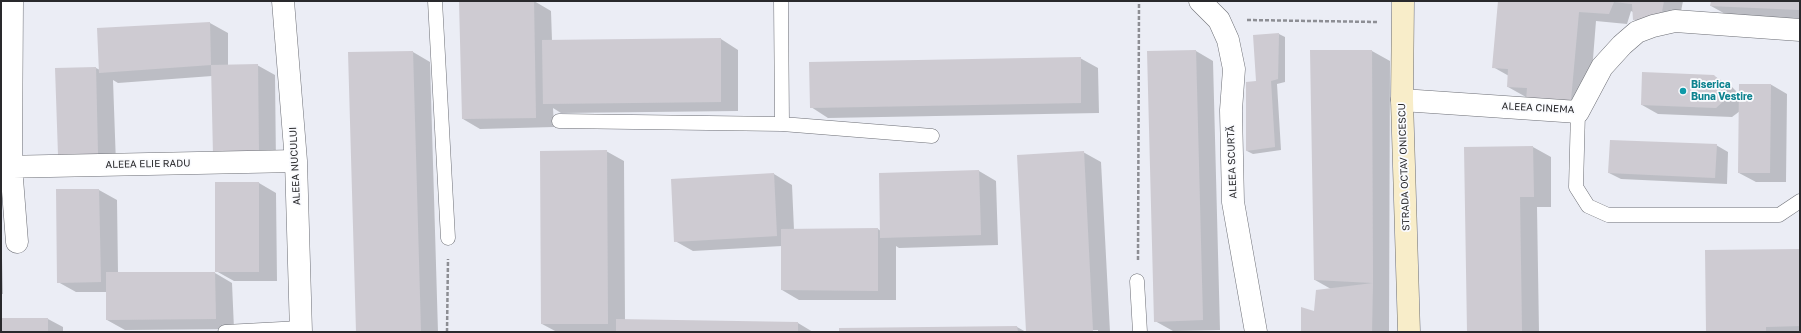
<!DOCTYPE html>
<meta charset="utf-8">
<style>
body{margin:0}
#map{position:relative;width:1801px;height:333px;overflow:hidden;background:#ebedf5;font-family:"Golos Text",sans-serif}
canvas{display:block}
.frame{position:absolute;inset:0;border:2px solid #29292c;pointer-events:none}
</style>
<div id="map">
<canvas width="1801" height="333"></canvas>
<div class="frame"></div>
</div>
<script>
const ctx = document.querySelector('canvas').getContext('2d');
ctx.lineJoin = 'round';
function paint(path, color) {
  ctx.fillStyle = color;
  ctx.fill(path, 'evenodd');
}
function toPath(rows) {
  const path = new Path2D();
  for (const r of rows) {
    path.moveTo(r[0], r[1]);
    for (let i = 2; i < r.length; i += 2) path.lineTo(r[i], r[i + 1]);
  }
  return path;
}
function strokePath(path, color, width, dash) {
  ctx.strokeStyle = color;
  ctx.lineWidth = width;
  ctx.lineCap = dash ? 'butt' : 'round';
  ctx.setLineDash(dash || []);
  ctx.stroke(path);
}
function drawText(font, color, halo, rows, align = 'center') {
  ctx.font = font + ' "Golos Text",sans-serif';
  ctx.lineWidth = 3.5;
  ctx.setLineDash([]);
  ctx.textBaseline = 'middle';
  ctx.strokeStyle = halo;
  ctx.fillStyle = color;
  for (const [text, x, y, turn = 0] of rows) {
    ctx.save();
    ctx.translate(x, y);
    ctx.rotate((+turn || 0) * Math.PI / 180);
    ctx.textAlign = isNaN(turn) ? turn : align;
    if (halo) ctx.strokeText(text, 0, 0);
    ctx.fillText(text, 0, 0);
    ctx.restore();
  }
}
const shadow = toPath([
 [534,1,551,11,552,41,721,39,738,50,738,111,561,113,553,108,554,127,480,129,463,119],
 [1499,1,1683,1,1678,27,1652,30,1634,19,1633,12,1631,11,1627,24,1596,21,1589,109,1526,97,1508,87,1509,76,1493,67],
 [1712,1,1800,1,1800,19,1729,16,1711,6],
 [210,23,228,33,228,66,257,65,275,75,276,165,231,166,212,76,118,83,113,80,116,164,76,165,96,68,100,70,98,29],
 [1279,34,1285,37,1285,82,1277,84,1281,150,1253,154,1247,151],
 [1196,51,1213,61,1220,330,1173,331,1155,321],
 [1311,51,1372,51,1390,61,1389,332,1302,332,1331,289,1315,280],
 [413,52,430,62,438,332,357,332],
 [1080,58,1098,68,1099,113,828,118,811,107],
 [1714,76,1731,86,1740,95,1770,84,1787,94,1786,182,1756,182,1739,173,1740,111,1732,117,1658,114,1642,105],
 [1716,145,1728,152,1727,184,1621,179,1609,173],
 [1533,147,1551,157,1551,207,1537,207,1539,332,1468,332,1465,148],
 [606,151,624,161,625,320,798,323,813,332,557,332,542,324],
 [1083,152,1101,162,1110,332,1094,332,1098,332,1098,330,1027,332,1018,156],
 [979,171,996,181,998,245,899,248,896,246,896,300,799,300,782,290,782,246,693,251,675,241,672,180,774,174,792,185,794,230,878,229,881,231],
 [259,183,276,193,277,281,234,281,216,271],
 [57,190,99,190,117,200,118,273,215,273,232,283,234,329,125,330,107,320,107,292,76,292,58,282],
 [1,222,3,294,1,294],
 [1800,250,1800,332,1707,332],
 [1,319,48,319,63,327,63,332,1,332],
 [1017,327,1026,332,840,332,840,329]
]);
const building = toPath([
 [534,1,536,118,462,119,459,2],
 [1498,1,1664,1,1661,17,1633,20,1632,4,1614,2,1609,14,1579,12,1571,100,1565,102,1526,101,1527,88,1507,87,1508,69,1492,68],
 [1711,1,1800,1,1800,10,1710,6],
 [210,22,211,65,258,64,259,155,213,156,211,65,99,73,97,28],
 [1279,33,1278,79,1271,81,1275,147,1246,151,1246,82,1256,81,1253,35],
 [721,38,721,102,543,104,542,40],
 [1196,50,1203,320,1154,322,1147,51],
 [1310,50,1372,50,1373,283,1372,332,1301,332,1301,307,1314,311,1316,290,1373,283,1314,280],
 [413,51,421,332,356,332,348,52],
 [1081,57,1081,103,810,108,809,62],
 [96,67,98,154,58,155,55,68],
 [1642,72,1714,75,1723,84,1728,97,1716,108,1641,105],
 [1739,84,1771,84,1770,173,1738,173],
 [1610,140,1717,144,1715,178,1608,173],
 [1533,146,1534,197,1520,197,1522,332,1467,332,1464,147],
 [607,150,608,324,541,324,540,151],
 [1084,151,1093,331,1026,332,1017,155],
 [979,170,981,235,880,238,879,173],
 [774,173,777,236,674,242,671,179],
 [215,182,259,182,259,272,215,272],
 [56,189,99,189,101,282,57,283],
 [878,228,878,291,781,290,781,229],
 [1800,249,1800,326,1766,327,1766,332,1706,332,1705,250],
 [106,272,215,272,216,319,106,320],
 [1,318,48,318,48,332,1,332],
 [616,319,798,322,798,332,616,332],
 [1017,326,1018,332,839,332,839,328]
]);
const path = toPath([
 [1247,20,1378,22],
 [1138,260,1139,1],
 [447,332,448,259]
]);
const lane = toPath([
 [435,1,448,238],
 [781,1,782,124],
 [1578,112,1576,187,1588,206,1608,215,1779,215,1800,201],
 [559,121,782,124,932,136],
 [1137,281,1140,332],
 [225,332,301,328]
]);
const street = toPath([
 [12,1,11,166,17,242],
 [283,1,296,161,301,332],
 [1200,1,1219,20,1228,40,1234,69,1231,110,1233,202,1256,332],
 [1402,100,1578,112,1602,67,1622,45,1637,32,1653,26,1675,21,1800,30],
 [1,167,296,161]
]);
const secondary = toPath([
 [1403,1,1402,100,1409,332]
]);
const markers = [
 [1683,91,4,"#0f9aa8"]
];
const cultureNames = [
 ["Biserica",1691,85],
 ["Buna Vestire",1691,97]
];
const streetNames = [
 ["ALEEA CINEMA",1538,108,3],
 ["ALEEA SCURTĂ",1232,162,-92],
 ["ALEEA ELIE RADU",148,164,-1],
 ["ALEEA NUCULUI",295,166,-93],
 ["STRADA OCTAV ONICESCU",1404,167,-92]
];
paint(shadow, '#0003');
paint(building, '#cecbd2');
strokePath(lane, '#6c6e75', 15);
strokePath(street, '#6c6e75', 23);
strokePath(secondary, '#6c6e75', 23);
strokePath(path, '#8d8e94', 2.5, [4, 2]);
strokePath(lane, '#fff', 14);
strokePath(street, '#fff', 22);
strokePath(secondary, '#f8edc9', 22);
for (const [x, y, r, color] of markers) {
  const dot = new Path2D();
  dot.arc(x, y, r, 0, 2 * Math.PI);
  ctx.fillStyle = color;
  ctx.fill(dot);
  strokePath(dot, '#fafbfe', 1.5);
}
drawText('bold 10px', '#0d838f', '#fafbfe', cultureNames, 'left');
drawText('10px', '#29292c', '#fafbfe', streetNames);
</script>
